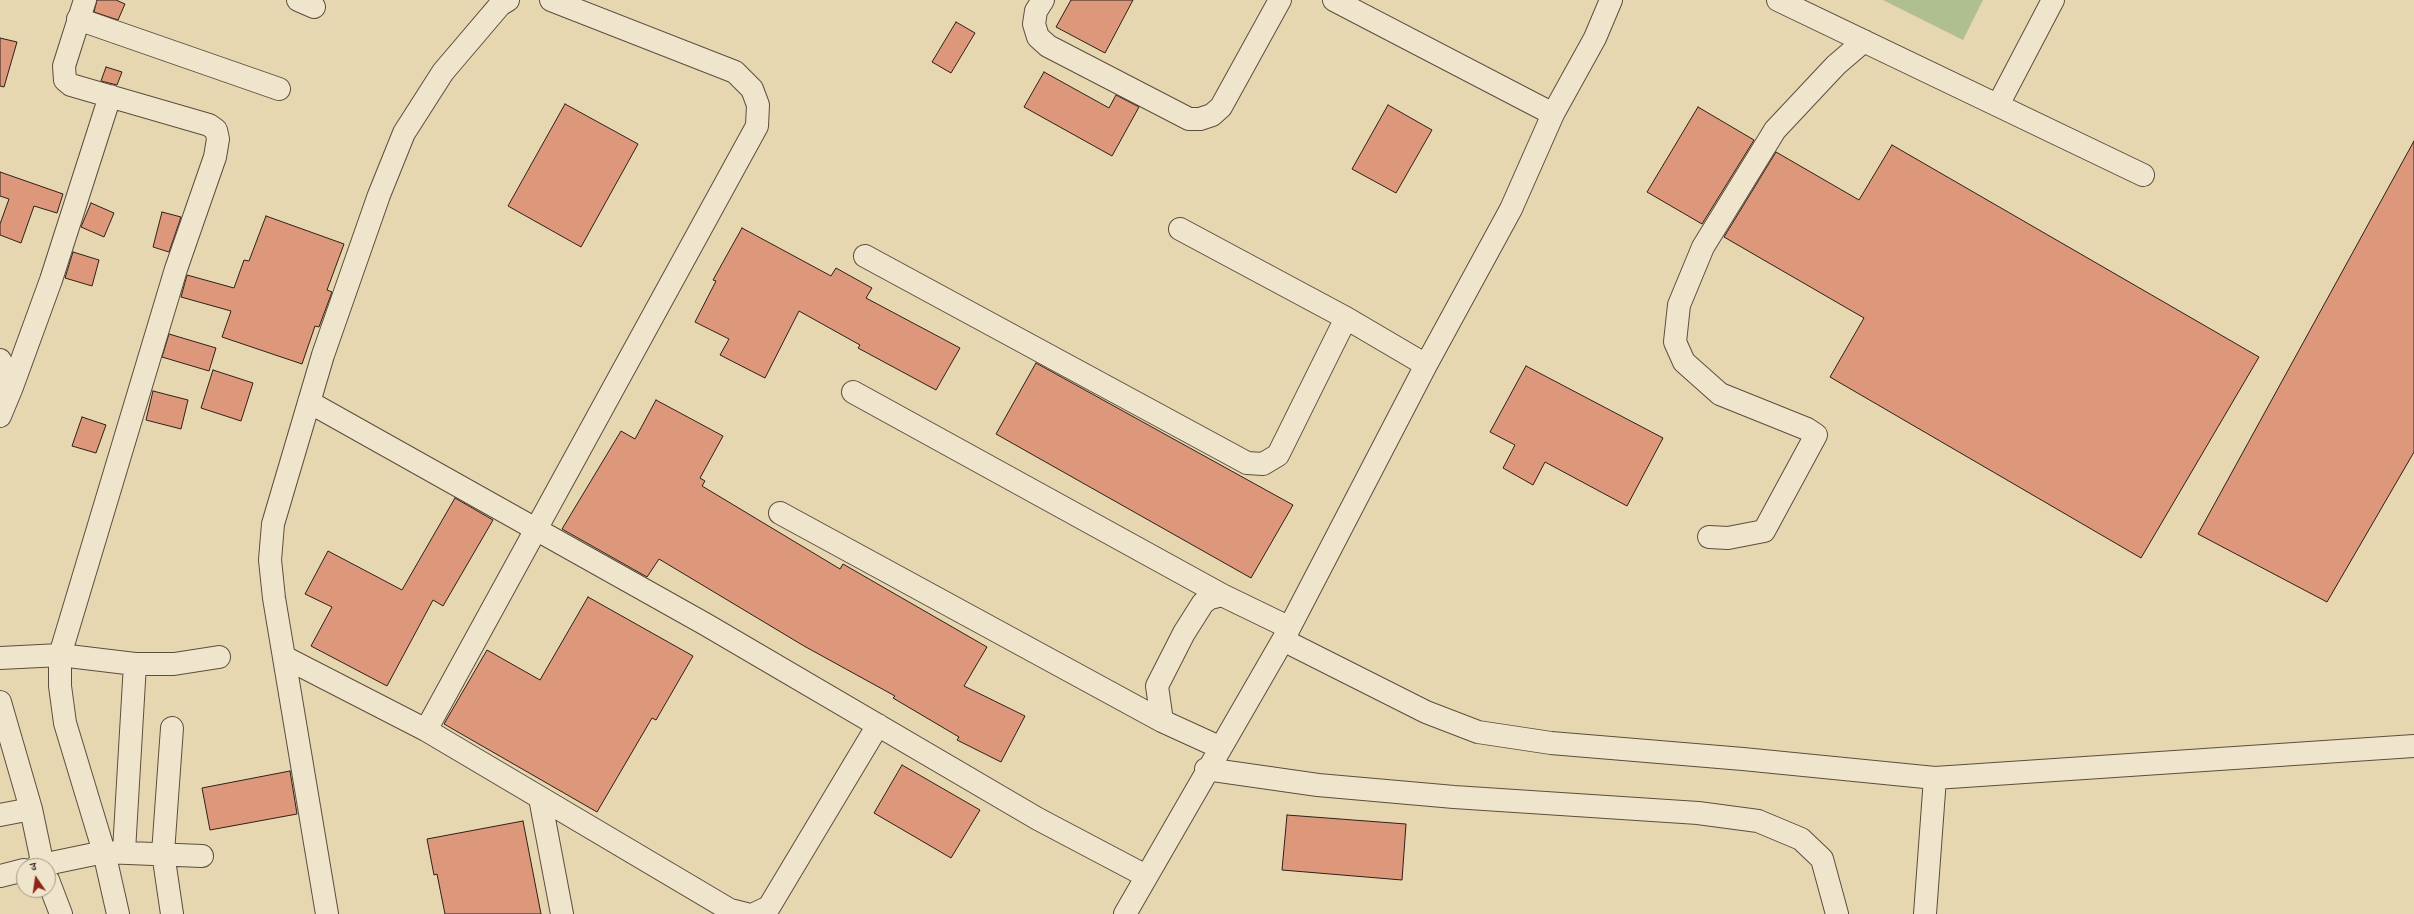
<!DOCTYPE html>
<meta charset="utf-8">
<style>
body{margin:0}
#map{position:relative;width:2414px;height:914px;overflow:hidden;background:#e7d7b0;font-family:"IM FELL Double Pica","Noto Serif Devanagari",serif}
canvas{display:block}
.north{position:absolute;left:16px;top:858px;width:40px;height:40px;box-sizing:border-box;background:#efe5cc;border:1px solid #a29684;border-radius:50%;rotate:347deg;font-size:11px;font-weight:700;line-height:16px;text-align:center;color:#2e1f19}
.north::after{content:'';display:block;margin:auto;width:14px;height:18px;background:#8f2418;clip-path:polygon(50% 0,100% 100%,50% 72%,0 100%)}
</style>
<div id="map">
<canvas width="2414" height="914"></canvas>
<div class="north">उ</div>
</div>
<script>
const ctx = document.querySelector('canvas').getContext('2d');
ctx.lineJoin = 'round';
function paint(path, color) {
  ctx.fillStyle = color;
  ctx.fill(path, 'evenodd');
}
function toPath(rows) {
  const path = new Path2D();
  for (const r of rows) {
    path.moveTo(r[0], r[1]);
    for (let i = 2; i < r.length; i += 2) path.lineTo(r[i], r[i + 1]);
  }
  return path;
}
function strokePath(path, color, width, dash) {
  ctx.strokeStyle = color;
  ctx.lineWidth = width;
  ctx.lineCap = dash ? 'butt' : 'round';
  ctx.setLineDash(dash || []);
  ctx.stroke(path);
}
const green = toPath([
 [1883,0,1983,0,1963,40]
]);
const building = toPath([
 [97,0,116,0,125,4,118,20,94,12,97,0],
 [1071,0,1133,0,1105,53,1056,27,1071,0],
 [956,22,975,33,951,73,932,62,956,22],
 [0,38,17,42,4,87,0,86,0,38],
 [106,67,122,72,117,85,101,81,106,67],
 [1044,72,1109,108,1116,95,1139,107,1112,156,1024,107,1044,72],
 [565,104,638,144,581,247,508,206,565,104],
 [1388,105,1432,130,1396,193,1352,169,1388,105],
 [1698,107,1754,140,1702,224,1647,192,1698,107],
 [2414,141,2414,452,2327,602,2198,534,2414,141],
 [1892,145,2259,357,2141,558,1830,377,1864,318,1724,237,1776,152,1859,200,1892,145],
 [0,172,63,194,57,213,34,206,21,243,0,235,0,224,9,199,0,196,0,172],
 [91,203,114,213,104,237,81,227,91,203],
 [162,212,181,217,169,252,153,247,162,212],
 [266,216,344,244,327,290,332,292,319,327,315,326,302,364,222,337,231,311,181,297,187,275,234,288,244,260,249,261,266,216],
 [742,228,831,276,836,268,872,288,866,298,960,348,936,390,858,348,860,345,799,311,765,378,720,355,729,339,695,322,716,281,713,280,742,228],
 [73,252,99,260,92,286,65,278,73,252],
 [169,334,216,348,209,371,162,357,169,334],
 [1036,363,1293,505,1251,578,996,434,1036,363],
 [1526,366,1663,438,1627,506,1545,462,1533,485,1503,468,1515,445,1490,432,1526,366],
 [213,370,253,383,241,421,201,408,213,370],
 [153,391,188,400,181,429,146,420,153,391],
 [656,400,723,436,700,478,705,481,702,486,840,569,843,564,987,647,964,686,1025,716,1001,762,957,740,959,737,893,698,895,696,804,646,659,559,647,577,562,529,621,431,635,439,656,400],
 [82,417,106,425,96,453,72,446,82,417],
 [455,498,493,520,443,606,433,600,387,686,311,646,332,607,305,594,328,551,402,590,455,498],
 [588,597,693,656,656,720,652,718,597,812,444,724,487,650,540,680,588,597],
 [902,765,980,810,951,858,874,813,902,765],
 [290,771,297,814,210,830,202,788,290,771],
 [1287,815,1406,824,1402,880,1282,870,1287,815],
 [523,821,541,914,445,914,437,874,434,875,427,839,523,821]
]);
const minor = toPath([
 [85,0,64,66,65,80,71,85,209,125,216,130,218,139,215,157,176,269,60,655,60,686,65,723,104,852,118,914],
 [298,0,314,7],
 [1043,0,1036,11,1034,24,1038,37,1048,46,1189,119,1200,119,1212,115,1221,107,1280,0],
 [1334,0,1553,114],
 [1778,0,2143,175],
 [78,19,279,89],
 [1998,105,2053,0],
 [1180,229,1346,318,1426,365],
 [865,256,1247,463,1263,464,1278,455,1346,318],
 [0,360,12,387,0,416],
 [12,387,51,280,110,96],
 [853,392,1222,595],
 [309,402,705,624,1038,819,1146,876],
 [780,513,1162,721],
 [1709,537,1728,538,1764,531,1816,435,1807,429,1720,394,1684,362,1675,342,1679,305,1703,247,1775,130,1836,65,1864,41],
 [1283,640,1426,365,1511,209,1553,114,1595,38,1611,0],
 [284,657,426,730,730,910,746,914],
 [0,658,60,655,135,664,174,664,219,657],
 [0,702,31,809,43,866],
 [172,728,163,853,172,914],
 [426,730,757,126,758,105,752,89,735,72,551,0],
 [1219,747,1162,721,1157,686,1184,633,1203,603,1210,598,1222,595,1288,627],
 [1206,769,1318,785,1454,797,1698,813,1758,821,1801,839,1822,859,1837,914],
 [540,798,562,914],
 [0,815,31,809],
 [124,851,135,664],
 [37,866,104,852,202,856],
 [0,876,24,870],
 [48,880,61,914],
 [327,914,274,598,270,560,273,524,323,355,379,195,404,133,443,72,500,5,508,0],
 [754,914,769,907,878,725],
 [1125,914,1283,640,1426,712,1478,732,1551,743,1743,759,1935,778,2414,746],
 [1925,914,1935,778]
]);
paint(green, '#afbf90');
paint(building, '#dd987b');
strokePath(building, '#2e1f19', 1);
strokePath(minor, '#5c4d3f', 24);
strokePath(minor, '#efe5cc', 22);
</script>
